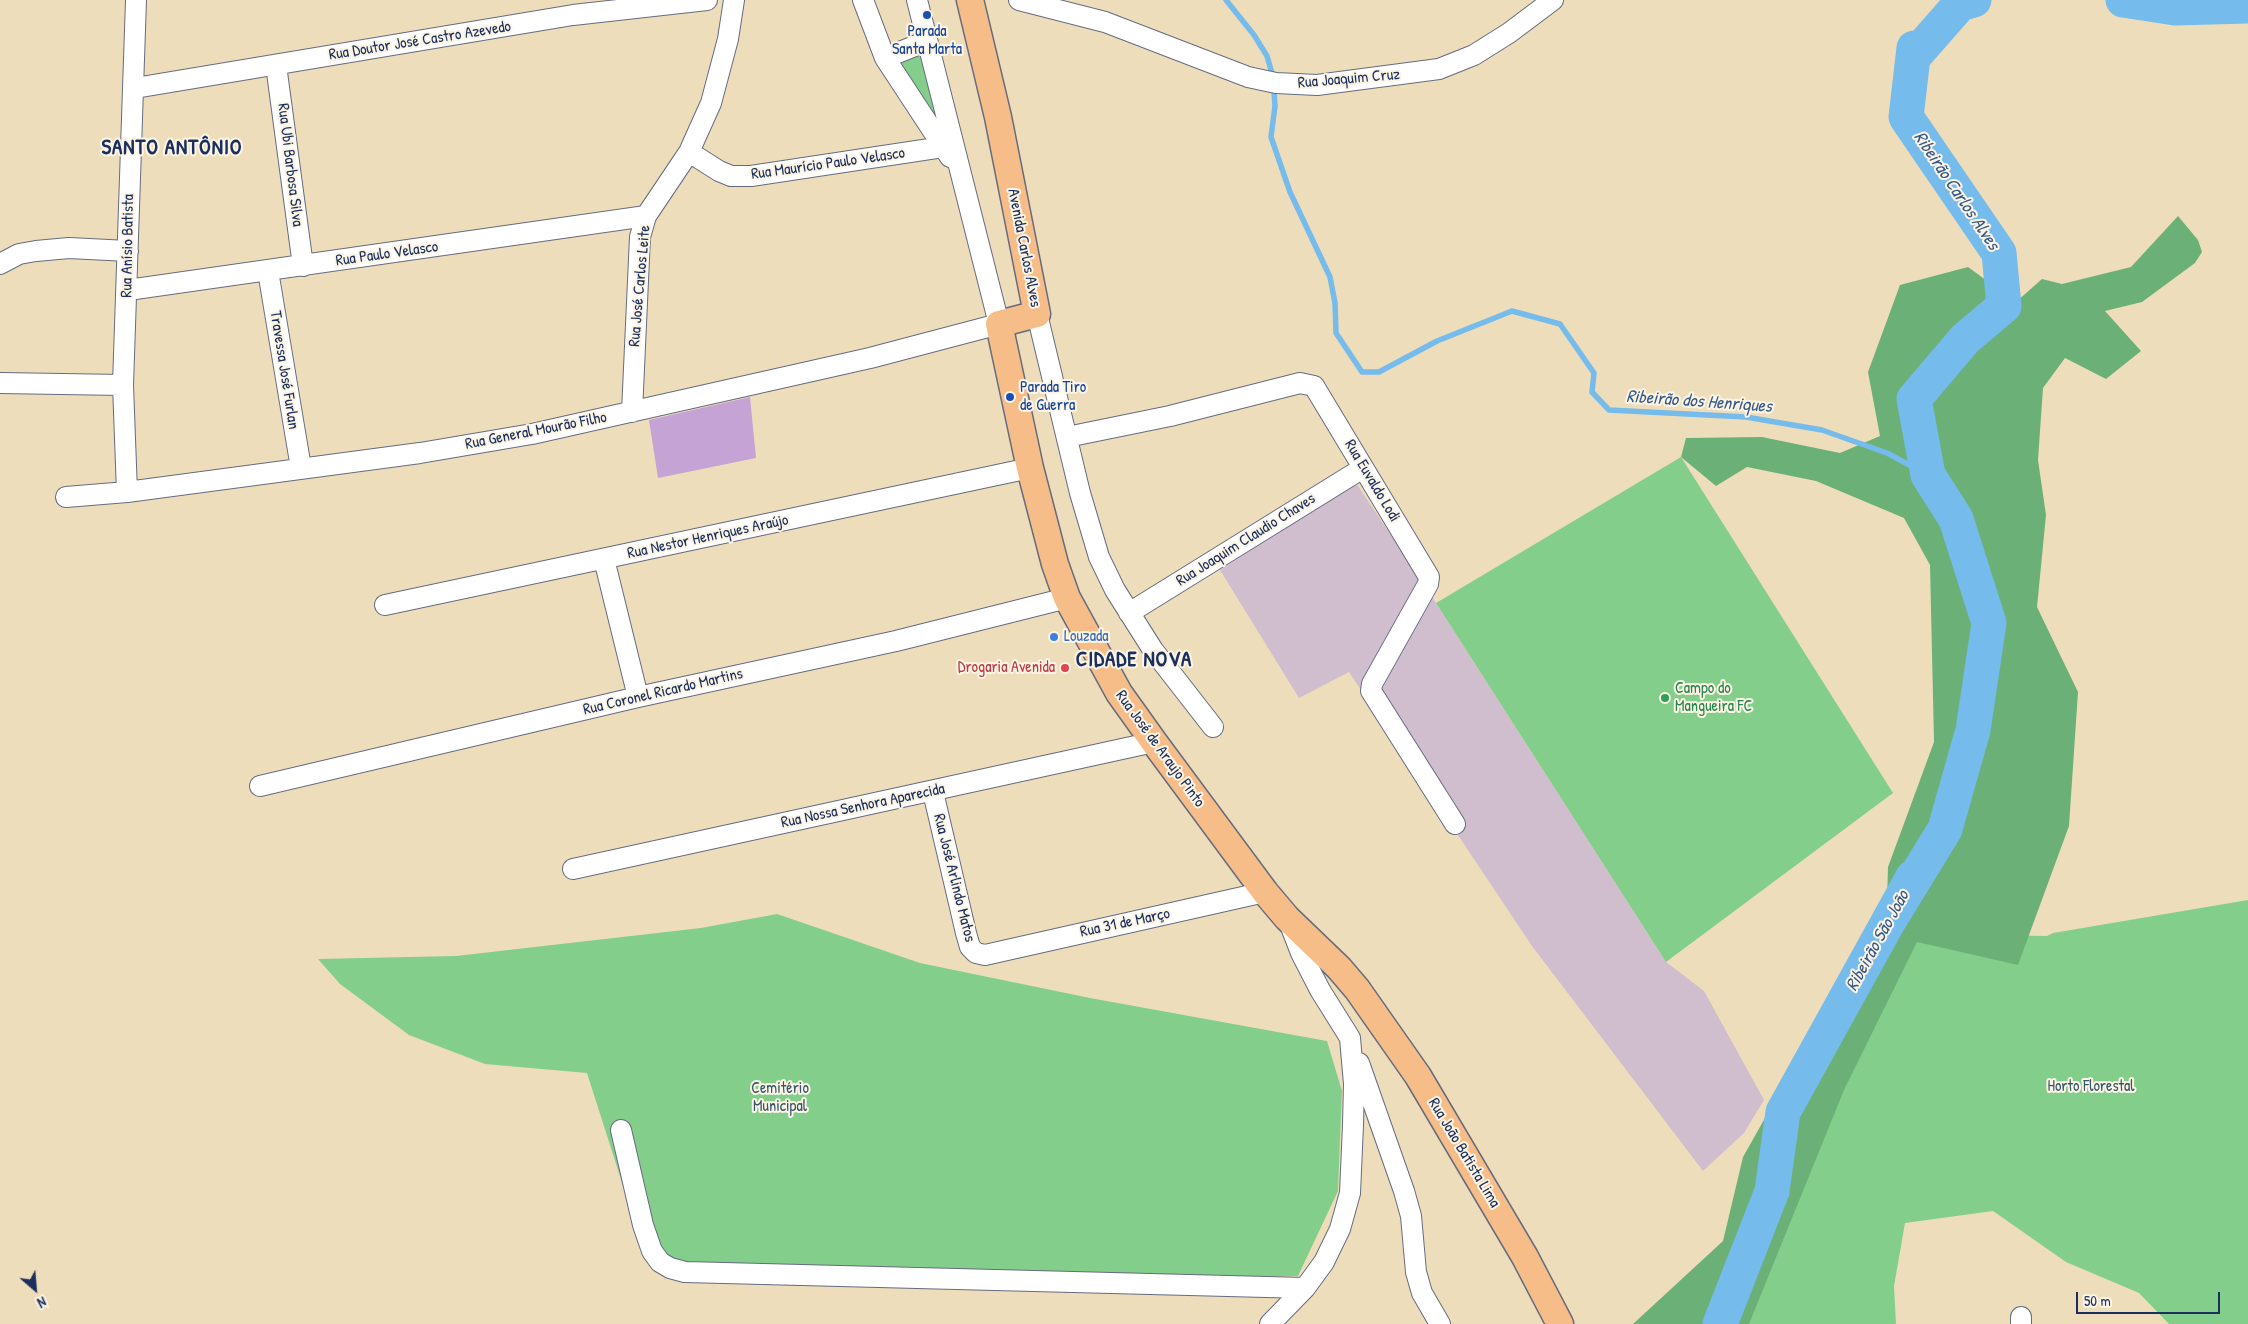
<!DOCTYPE html>
<meta charset="utf-8">
<style>
body{margin:0}
#map{position:relative;width:2248px;height:1324px;overflow:hidden;background:#edb;font-family:"Patrick Hand",sans-serif}
canvas{display:block}
.north{position:absolute;left:10px;top:1264px;width:50px;height:50px;-webkit-text-stroke:4px #fcf5e5;paint-order:stroke;rotate:153deg;font-size:14px;font-weight:700;line-height:20px;text-align:center;color:#1b2f5e}
.north::after{content:'';display:block;margin:auto;width:18px;height:22px;background:#1b2f5e;clip-path:polygon(50% 0,100% 100%,50% 72%,0 100%)}
.scale{position:absolute;left:2076px;top:1292px;width:144px;height:22px;box-sizing:border-box;border:2px solid #1b2f5e;border-top:0;padding-left:6px;font-size:15px;line-height:18px;white-space:nowrap;color:#1b2f5e;-webkit-text-stroke:4px #fcf5e5;paint-order:stroke}
</style>
<div id="map">
<canvas width="2248" height="1324"></canvas>
<div class="north">N</div>
<div class="scale">50 m</div>
</div>
<script>
const ctx = document.querySelector('canvas').getContext('2d');
ctx.lineJoin = 'round';
function paint(path, color) {
  ctx.fillStyle = color;
  ctx.fill(path, 'evenodd');
}
function toPath(rows) {
  const path = new Path2D();
  for (const r of rows) {
    path.moveTo(r[0], r[1]);
    for (let i = 2; i < r.length; i += 2) path.lineTo(r[i], r[i + 1]);
  }
  return path;
}
function strokePath(path, color, width, dash) {
  ctx.strokeStyle = color;
  ctx.lineWidth = width;
  ctx.lineCap = dash ? 'butt' : 'round';
  ctx.setLineDash(dash || []);
  ctx.stroke(path);
}
function drawText(font, color, halo, rows, align = 'center') {
  ctx.font = font + ' "Patrick Hand",sans-serif';
  ctx.lineWidth = 4;
  ctx.setLineDash([]);
  ctx.textBaseline = 'middle';
  ctx.strokeStyle = halo;
  ctx.fillStyle = color;
  for (const [text, x, y, turn = 0] of rows) {
    ctx.save();
    ctx.translate(x, y);
    ctx.rotate((+turn || 0) * Math.PI / 180);
    ctx.textAlign = isNaN(turn) ? turn : align;
    if (halo) ctx.strokeText(text, 0, 0);
    ctx.fillText(text, 0, 0);
    ctx.restore();
  }
}
const industrial = toPath([
 [1356,483,1436,603,1666,962,1704,991,1764,1100,1744,1133,1703,1171,1532,946,1349,672,1299,698,1220,570]
]);
const green = toPath([
 [920,54,924,56,945,139,895,66],
 [1681,457,1893,793,1666,962,1436,603],
 [2248,900,2248,1324,2169,1324,2139,1293,2066,1262,1993,1211,1905,1223,1894,1286,1896,1324,1719,1324,1890,919,1939,934,2047,936,2053,933],
 [777,914,920,963,1090,998,1327,1041,1342,1091,1338,1191,1298,1276,1100,1279,681,1271,647,1261,587,1073,485,1064,409,1035,340,984,318,959,456,956,701,928]
]);
const forest = toPath([
 [2178,216,2198,240,2202,252,2195,263,2142,302,2105,311,2141,351,2106,379,2065,358,2043,388,2038,460,2046,515,2037,607,2078,692,2069,826,2018,965,1917,942,1844,1090,1749,1324,1633,1324,1723,1241,1743,1157,1887,902,1888,867,1934,742,1930,565,1904,518,1816,481,1747,467,1716,486,1681,457,1686,438,1762,437,1840,453,1880,436,1868,372,1900,285,1968,267,2016,302,2042,279,2062,284,2131,267]
]);
const stream = toPath([
 [1226,0,1254,35,1267,56,1273,77,1275,106,1271,137,1290,192,1330,277,1335,303,1336,333,1362,372,1379,372,1437,341,1512,311,1560,324,1594,373,1592,392,1609,410,1746,417,1822,430,1887,453,1928,475]
]);
const river = toPath([
 [2123,0,2175,8,2248,6],
 [1720,1324,1772,1191,1783,1112,1913,877,1890,919,1945,829,1973,730,1989,623,1956,519,1928,475,1914,399,1965,339,2004,306,1999,253,1906,117,1914,48,1917,53,1960,4,1974,0]
]);
const building = toPath([
 [750,397,756,458,658,478,649,420]
]);
const minor = toPath([
 [863,0,885,58,927,41],
 [1019,0,1105,22,1248,77,1276,83,1317,85,1439,69,1474,55,1509,33,1553,0],
 [885,58,950,157],
 [276,65,303,266],
 [135,88,573,15,707,0],
 [689,152,719,171,731,176,751,176,943,147],
 [0,264,19,254,36,251,69,248,128,251],
 [268,271,301,468],
 [128,290,646,216],
 [1037,314,1080,493,1099,557,1115,590,1153,650,1213,727],
 [0,383,123,385],
 [632,412,640,237,646,216,689,152,711,103,728,39,734,0],
 [1067,437,1170,416,1300,383,1314,386,1429,577,1428,584,1372,684,1371,691,1455,824],
 [127,492,123,385,136,0],
 [66,497,127,492,420,453,532,434,870,358,999,324,917,0],
 [604,559,638,697],
 [385,605,1030,468],
 [1129,613,1363,468],
 [260,786,638,697,896,641,1067,598],
 [933,792,966,933,970,947,976,953,985,955,1265,892],
 [573,869,1154,742],
 [1359,1063,1404,1191,1411,1216,1416,1272,1422,1293,1440,1324],
 [621,1130,643,1225,652,1251,660,1262,670,1268,685,1272,1305,1288],
 [2021,1317,2021,1324],
 [1270,1324,1305,1288,1324,1262,1340,1229,1350,1193,1353,1125,1354,1084,1350,1038,1320,990,1301,953,1289,922]
]);
const major = toPath([
 [970,0,998,117,1037,314,999,324,1030,468,1055,564,1067,598,1119,693,1154,742,1265,892,1287,918,1339,968,1357,989,1418,1076,1525,1257,1560,1324]
]);
const markers = [
 [927,15,5,"#1a4fb4"],
 [1010,397,5,"#1a4fb4"],
 [1054,637,5,"#3f7fe0"],
 [1065,668,5,"#e0444e"],
 [1665,698,5,"#2e9e5b"]
];
const transitNames = [
 ["Parada",927,32],
 ["Santa Marta",927,50],
 ["Parada Tiro",1020,388,"left"],
 ["de Guerra",1020,406,"left"]
];
const streetNames = [
 ["Rua Doutor José Castro Azevedo",420,41,-9],
 ["Rua Joaquim Cruz",1349,79,-5],
 ["Rua Maurício Paulo Velasco",828,164,-8],
 ["Rua Ubi Barbosa Silva",290,165,83],
 ["Rua Anísio Batista",128,246,-89],
 ["Avenida Carlos Alves",1024,248,79],
 ["Rua Paulo Velasco",387,254,-8],
 ["Rua José Carlos Leite",640,286,-85],
 ["Travessa José Furlan",284,370,81],
 ["Rua General Mourão Filho",536,431,-11],
 ["Rua Euvaldo Lodi",1372,481,59],
 ["Rua Nestor Henriques Araújo",708,537,-12],
 ["Rua Joaquim Claudio Chaves",1246,540,-32],
 ["Rua Coronel Ricardo Martins",663,692,-13],
 ["Rua José de Araujo Pinto",1160,749,54],
 ["Rua Nossa Senhora Aparecida",863,806,-12],
 ["Rua José Arlindo Matos",954,878,76],
 ["Rua 31 de Março",1125,923,-12],
 ["Rua João Batista Lima",1464,1153,59]
];
const shopNames = [
 ["Louzada",1064,637]
];
const healthNames = [
 ["Drogaria Avenida",1055,668]
];
const leisureNames = [
 ["Campo do",1675,689],
 ["Mangueira FC",1675,707]
];
const parkNames = [
 ["Horto Florestal",2091,1087],
 ["Cemitério",780,1089],
 ["Municipal",780,1107]
];
const waterNames = [
 ["Ribeirão Carlos Alves",1956,191,56],
 ["Ribeirão dos Henriques",1699,402,4],
 ["Ribeirão São João",1878,941,-61]
];
const districtNames = [
 ["SANTO ANTÔNIO",172,148],
 ["CIDADE NOVA",1134,660]
];
paint(industrial, '#d0bdce');
paint(green, '#84ce8b');
paint(forest, '#6bb177');
strokePath(stream, '#75bbec', 5.5);
strokePath(river, '#75bbec', 35);
paint(building, '#c5a3d5');
strokePath(minor, '#656c7f', 22);
strokePath(major, '#656c7f', 29);
strokePath(minor, '#fff', 20);
strokePath(major, '#f7bd88', 26);
for (const [x, y, r, color] of markers) {
  const dot = new Path2D();
  dot.arc(x, y, r, 0, 2 * Math.PI);
  ctx.fillStyle = color;
  ctx.fill(dot);
  strokePath(dot, '#fcf5e5', 2);
}
drawText('16px', '#164399', '#fcf5e5', transitNames);
drawText('16px', '#1b2f5e', '#fcf5e5', streetNames);
drawText('16px', '#366cbe', '#fcf5e5', shopNames, 'left');
drawText('16px', '#be3a42', '#fcf5e5', healthNames, 'right');
drawText('16px', '#27864d', '#fcf5e5', leisureNames, 'left');
drawText('16px', '#355769', '#fcf5e5', parkNames);
drawText('italic 18px', '#365989', '#fcf5e5', waterNames);
ctx.letterSpacing = '1px';
drawText('bold 21px', '#1b2f5e', '#fcf5e5', districtNames);
ctx.letterSpacing = '0px';
</script>
